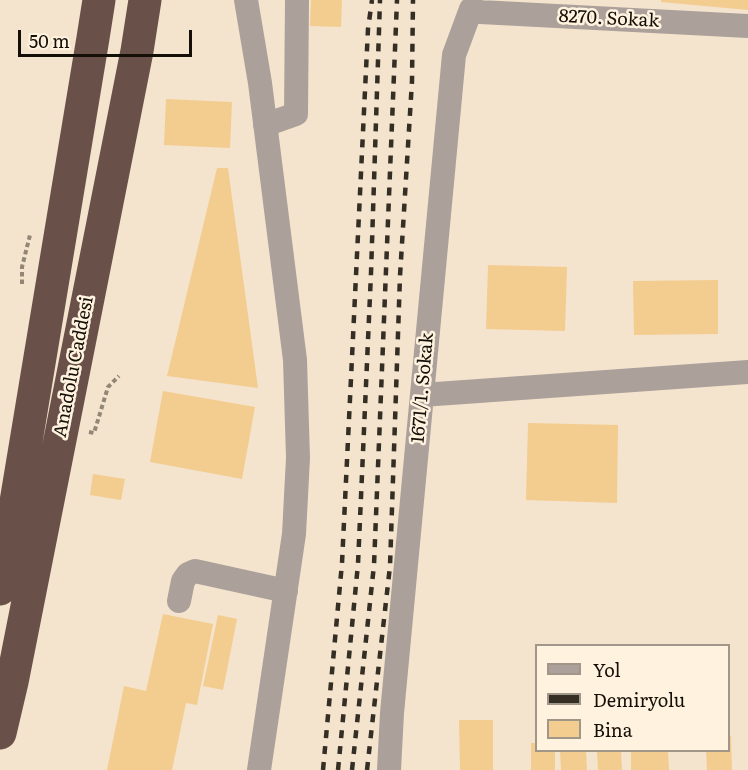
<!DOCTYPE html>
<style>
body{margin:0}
#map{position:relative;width:748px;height:770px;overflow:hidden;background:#f4e4cd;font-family:Literata,serif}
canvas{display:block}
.legend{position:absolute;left:535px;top:644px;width:195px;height:108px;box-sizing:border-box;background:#fff2df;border:2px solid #a19789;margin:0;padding:8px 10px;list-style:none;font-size:18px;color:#140f07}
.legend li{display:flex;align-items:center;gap:12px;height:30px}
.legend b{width:30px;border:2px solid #a19789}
.scale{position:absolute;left:18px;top:30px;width:174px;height:27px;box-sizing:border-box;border:3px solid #140f07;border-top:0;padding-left:8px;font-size:18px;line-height:21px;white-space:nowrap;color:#140f07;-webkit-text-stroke:4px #fff2df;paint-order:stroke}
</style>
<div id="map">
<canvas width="748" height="770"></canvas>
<ul class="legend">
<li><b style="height:8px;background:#aca09b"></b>Yol</li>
<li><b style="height:8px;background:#342e24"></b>Demiryolu</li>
<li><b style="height:16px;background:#f3cc90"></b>Bina</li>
</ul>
<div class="scale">50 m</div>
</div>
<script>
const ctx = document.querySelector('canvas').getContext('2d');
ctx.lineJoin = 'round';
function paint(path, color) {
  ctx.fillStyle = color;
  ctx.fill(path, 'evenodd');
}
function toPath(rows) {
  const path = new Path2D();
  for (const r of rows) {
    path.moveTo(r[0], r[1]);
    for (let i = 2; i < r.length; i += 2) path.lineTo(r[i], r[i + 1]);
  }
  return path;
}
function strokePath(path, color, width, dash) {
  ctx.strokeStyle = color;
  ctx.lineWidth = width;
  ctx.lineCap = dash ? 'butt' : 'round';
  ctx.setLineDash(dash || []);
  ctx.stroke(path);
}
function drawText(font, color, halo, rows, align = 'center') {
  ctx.font = font + ' Literata,serif';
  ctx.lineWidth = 5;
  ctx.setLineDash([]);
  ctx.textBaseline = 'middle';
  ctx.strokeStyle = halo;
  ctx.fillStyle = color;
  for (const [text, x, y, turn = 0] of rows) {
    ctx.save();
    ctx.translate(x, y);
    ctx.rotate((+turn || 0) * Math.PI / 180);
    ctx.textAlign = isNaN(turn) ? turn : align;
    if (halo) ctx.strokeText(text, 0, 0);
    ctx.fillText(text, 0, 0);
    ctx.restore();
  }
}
const building = toPath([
 [311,0,342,0,341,27,310,26],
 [661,0,748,0,748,10,661,2],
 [166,99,232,102,230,148,164,145],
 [217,168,228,168,258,388,167,376],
 [488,265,567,267,565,331,486,329],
 [718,280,718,334,634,335,633,281],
 [163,391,255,407,242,479,150,462],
 [528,423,618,425,617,503,526,500],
 [93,474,125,479,121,500,90,495],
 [163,614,213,624,197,705,186,703,172,770,107,770,124,686,146,691],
 [218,615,237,619,223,690,203,686],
 [459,720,493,720,493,770,460,770],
 [728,736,731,736,732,770,707,770,706,750,728,750],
 [531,743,536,743,536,750,555,750,555,770,531,770],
 [560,750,586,750,587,770,561,770],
 [631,750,668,750,669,770,631,770],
 [597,751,621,751,622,770,598,770]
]);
const path = toPath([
 [22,284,22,267,30,235],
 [89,432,94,433,108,387,119,376]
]);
const minor = toPath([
 [246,0,260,83,295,360,298,458,294,534,259,770],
 [471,9,480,12,748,26],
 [265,125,296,114,297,0],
 [422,395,748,372],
 [179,601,183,581,188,574,195,571,286,591],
 [389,770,392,713,454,55,471,9]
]);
const highway = toPath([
 [0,589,5,568,93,38,99,0],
 [0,733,12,682,137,51,145,0]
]);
const rail = toPath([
 [323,770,342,563,368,29,372,0],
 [338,770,358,564,371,273,380,0],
 [352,770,374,565,397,0],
 [367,770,390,566,400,276,412,81,413,0]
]);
const streetNames = [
 ["8270. Sokak",609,19,3],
 ["Anadolu Caddesi",74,367,-79],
 ["1671/1. Sokak",423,388,-85]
];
paint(building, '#f3cc90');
strokePath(path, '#928777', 4, [4.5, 3]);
strokePath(minor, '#aca09b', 24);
strokePath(highway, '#695048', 33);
strokePath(rail, '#342e24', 4.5, [8, 8]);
drawText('18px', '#140f07', '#fff2df', streetNames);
</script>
